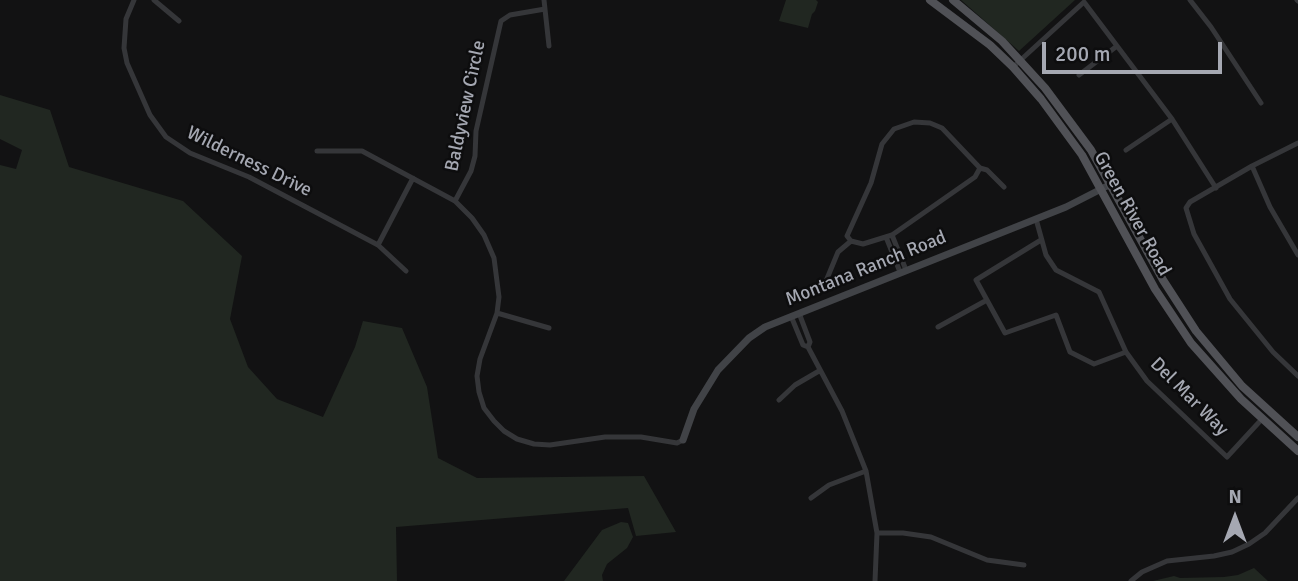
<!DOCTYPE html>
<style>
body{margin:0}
#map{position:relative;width:1298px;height:581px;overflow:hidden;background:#121213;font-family:Signika,sans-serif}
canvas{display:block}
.north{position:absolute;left:1200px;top:483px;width:70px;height:70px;-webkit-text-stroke:5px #0d0d0e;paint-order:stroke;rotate:0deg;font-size:19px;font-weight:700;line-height:28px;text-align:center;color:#a5a8b2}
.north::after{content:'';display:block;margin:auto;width:24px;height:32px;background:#a5a8b2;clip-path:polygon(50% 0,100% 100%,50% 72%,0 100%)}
.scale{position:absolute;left:1042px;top:42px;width:180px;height:32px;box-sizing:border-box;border:4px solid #a5a8b2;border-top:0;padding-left:9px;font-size:21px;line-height:24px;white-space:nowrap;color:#a5a8b2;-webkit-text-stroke:5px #0d0d0e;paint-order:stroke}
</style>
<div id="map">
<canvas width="1298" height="581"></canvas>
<div class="north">N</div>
<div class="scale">200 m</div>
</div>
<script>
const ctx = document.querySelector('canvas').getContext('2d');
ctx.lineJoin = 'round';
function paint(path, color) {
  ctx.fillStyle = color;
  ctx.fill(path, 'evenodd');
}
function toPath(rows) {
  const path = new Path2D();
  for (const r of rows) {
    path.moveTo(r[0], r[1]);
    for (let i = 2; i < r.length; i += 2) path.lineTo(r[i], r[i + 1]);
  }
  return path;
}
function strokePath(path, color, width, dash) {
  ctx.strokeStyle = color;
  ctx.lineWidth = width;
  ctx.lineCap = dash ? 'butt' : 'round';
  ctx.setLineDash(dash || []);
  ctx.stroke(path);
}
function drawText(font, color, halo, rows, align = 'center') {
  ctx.font = font + ' Signika,sans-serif';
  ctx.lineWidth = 5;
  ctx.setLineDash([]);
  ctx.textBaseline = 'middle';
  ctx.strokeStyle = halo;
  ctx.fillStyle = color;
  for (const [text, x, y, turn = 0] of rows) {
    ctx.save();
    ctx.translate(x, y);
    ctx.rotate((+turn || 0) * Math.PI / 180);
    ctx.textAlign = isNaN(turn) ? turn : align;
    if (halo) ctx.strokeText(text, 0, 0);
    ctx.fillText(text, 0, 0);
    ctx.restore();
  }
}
const green = toPath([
 [786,0,816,0,818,2,815,11,812,14,808,28,779,21],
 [961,0,1075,0,1019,51],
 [0,95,50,110,69,167,183,201,242,256,230,319,248,367,277,399,323,417,355,347,363,321,402,328,427,387,438,458,477,478,644,476,676,532,636,536,628,508,396,527,397,581,0,581,0,165,16,169,22,150,0,139],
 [621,522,628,523,633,537,627,548,607,564,602,575,603,581,564,581,602,530],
 [1254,568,1268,581,1153,581,1174,576,1180,578,1224,577,1238,575]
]);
const street = toPath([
 [134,0,126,19,124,48,127,63,150,115,166,137,190,153,249,177,378,245,406,271],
 [154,0,179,21],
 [544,0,549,46],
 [1190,0,1211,27,1261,103],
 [1297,0,1298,1],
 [1084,2,1172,119,1216,188],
 [1013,67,1084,2],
 [1079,75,1117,46],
 [1298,143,1252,166,1190,202,1186,208,1194,234,1230,299,1273,352,1298,376],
 [1126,150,1172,119],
 [317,151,362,151,455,201,472,218,484,235,494,258,499,297,497,313,480,359,477,376,479,392,484,408,494,421,504,431,517,439,534,444,550,445,605,437,641,437,677,443,683,440],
 [1252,166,1270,207,1298,255],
 [455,201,471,171,475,156,476,131,501,21,510,15,545,9],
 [1036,219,1046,255,1056,270,1099,292,1126,352,1147,381,1227,457,1262,419],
 [892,235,906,270],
 [886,237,900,272],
 [1041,240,976,280,1005,333,1056,315,1070,352,1094,364,1126,352],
 [851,241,863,244,892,235,975,177,980,168],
 [378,245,413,178],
 [826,281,838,252,851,241,847,236,871,183,882,144,894,129,914,122,930,123,942,128,980,168,987,170,1004,187],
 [497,313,549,328],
 [799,313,810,342,808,347],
 [791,316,803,345,808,347,842,411,866,471,877,533,875,581],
 [938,327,987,300],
 [779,400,795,385,819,371],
 [811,498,829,485,866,471],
 [877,533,903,533,931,537,987,560,1024,565],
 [1131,581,1142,572,1167,561,1214,556,1232,552,1249,544,1265,533,1298,498]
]);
const secondary = toPath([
 [683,440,694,409,718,370,749,338,765,327,1066,207,1111,184]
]);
const primary = toPath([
 [930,0,990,45,1013,67,1041,99,1082,155,1155,289,1191,343,1241,399,1298,451],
 [953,0,1002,41,1045,88,1091,150,1163,280,1196,331,1242,386,1298,437]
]);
const streetNames = [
 ["Baldyview Circle",466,106,-78],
 ["Wilderness Drive",249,162,26],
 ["Green River Road",1132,214,61],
 ["Montana Ranch Road",866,269,-22],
 ["Del Mar Way",1189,397,45]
];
paint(green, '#212721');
strokePath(street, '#353639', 5);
strokePath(secondary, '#414347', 7);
strokePath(primary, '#505156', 8);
drawText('19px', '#a5a8b2', '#0d0d0e', streetNames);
</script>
